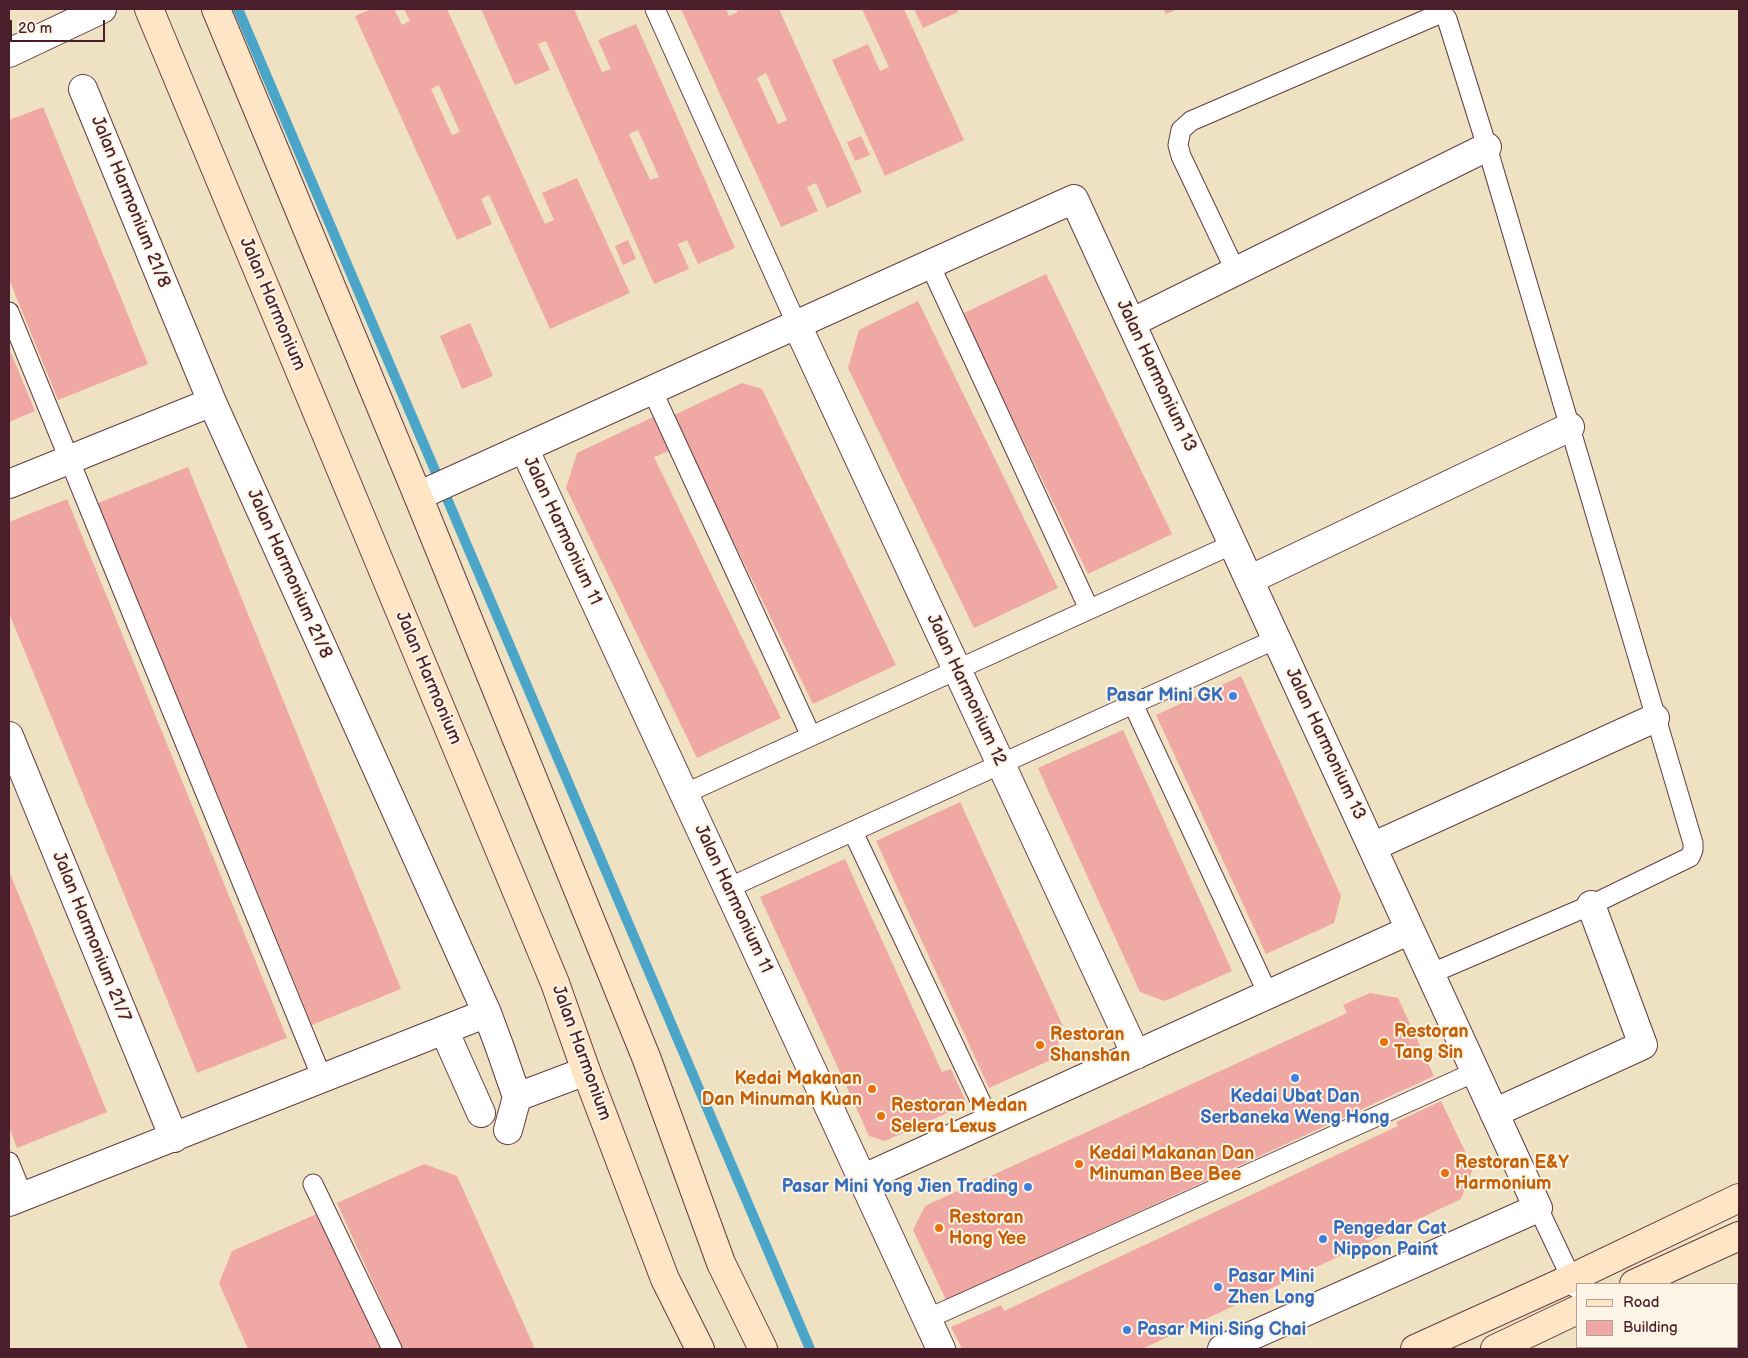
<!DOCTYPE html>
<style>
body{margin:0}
#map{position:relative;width:1748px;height:1358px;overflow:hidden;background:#efe2c2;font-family:"Balsamiq Sans",sans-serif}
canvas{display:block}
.frame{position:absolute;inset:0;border:10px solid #4a1f2b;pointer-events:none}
.legend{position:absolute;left:1576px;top:1283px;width:162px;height:65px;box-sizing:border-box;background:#fcf5e5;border:1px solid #b59f9b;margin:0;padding:6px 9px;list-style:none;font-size:15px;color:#4a1f2b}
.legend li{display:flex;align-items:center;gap:10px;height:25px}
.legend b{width:25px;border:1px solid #b59f9b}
.scale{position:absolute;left:10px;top:20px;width:95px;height:22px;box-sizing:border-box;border:2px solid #4a1f2b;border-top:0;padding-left:6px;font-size:15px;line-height:18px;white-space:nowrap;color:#4a1f2b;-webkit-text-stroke:4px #fcf5e5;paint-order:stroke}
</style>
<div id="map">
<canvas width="1748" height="1358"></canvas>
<div class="frame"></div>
<ul class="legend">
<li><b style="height:6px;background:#fde5c5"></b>Road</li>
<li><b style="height:14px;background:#efa8a3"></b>Building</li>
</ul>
<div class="scale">20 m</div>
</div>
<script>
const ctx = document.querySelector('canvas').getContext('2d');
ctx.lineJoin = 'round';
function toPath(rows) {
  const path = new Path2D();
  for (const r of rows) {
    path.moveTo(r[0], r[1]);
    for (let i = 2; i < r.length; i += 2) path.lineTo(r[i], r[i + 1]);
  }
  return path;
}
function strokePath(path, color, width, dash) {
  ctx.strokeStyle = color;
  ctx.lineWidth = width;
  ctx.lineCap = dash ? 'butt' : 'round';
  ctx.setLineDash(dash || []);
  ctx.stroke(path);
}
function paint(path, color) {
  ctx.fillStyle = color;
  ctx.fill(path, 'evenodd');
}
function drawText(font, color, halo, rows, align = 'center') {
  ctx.font = font + ' "Balsamiq Sans",sans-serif';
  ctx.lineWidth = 4;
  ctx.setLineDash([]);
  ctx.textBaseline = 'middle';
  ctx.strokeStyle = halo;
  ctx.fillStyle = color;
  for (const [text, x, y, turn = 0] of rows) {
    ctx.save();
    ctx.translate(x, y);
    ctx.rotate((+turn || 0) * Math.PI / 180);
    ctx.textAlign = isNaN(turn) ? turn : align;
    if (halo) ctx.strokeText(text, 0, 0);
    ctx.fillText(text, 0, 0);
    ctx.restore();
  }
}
const stream = toPath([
 [238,9,810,1349],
 [1658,1349,1664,1347]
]);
const building = toPath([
 [372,9,394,9,402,25,410,21,404,9,447,9,545,224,554,220,542,193,577,178,630,293,550,329,489,195,481,199,492,224,457,240,355,16],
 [439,85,460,132,452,135,431,89],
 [481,9,574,9,602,72,611,69,598,40,636,24,735,248,698,264,687,240,678,244,689,269,654,284,546,41,538,44,550,70,515,85],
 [638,130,659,177,650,180,629,134],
 [681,9,726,9,729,16,738,12,736,9,779,9,862,192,827,208,816,183,807,187,818,211,781,227],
 [766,73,787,120,778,124,757,78],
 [862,9,904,9,964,140,885,176,832,60,868,44,880,71,889,67],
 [914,9,957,9,958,12,923,28],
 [1163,9,1178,9,1166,14],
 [43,107,148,364,58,400,9,279,9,120],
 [861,136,870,155,855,161,847,142],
 [628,240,636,259,623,265,615,246],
 [1046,274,1172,534,1088,574,962,314],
 [918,301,1058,588,974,628,848,368,859,330],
 [470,323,493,376,462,389,440,336],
 [9,348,35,411,9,422],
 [742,383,762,389,896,665,813,704,672,416],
 [653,417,669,451,654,457,781,718,697,758,566,488,577,453],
 [188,467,401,989,312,1025,98,503],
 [67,499,287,1038,197,1073,9,613,9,522],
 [1241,676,1341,896,1334,923,1266,954,1156,715],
 [1123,730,1232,971,1165,1001,1140,992,1038,768],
 [960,802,1063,1026,1055,1058,989,1088,876,841],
 [845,859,942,1072,951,1069,967,1104,885,1141,869,1136,760,897],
 [9,871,107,1112,17,1148,9,1127],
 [1370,993,1398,998,1434,1076,946,1300,913,1230,925,1206,1347,1013,1343,1005],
 [1441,1101,1473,1168,1461,1199,1142,1349,962,1349,951,1327,1001,1305,1004,1311,1398,1126,1396,1122],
 [424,1164,457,1176,535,1349,403,1349,337,1203],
 [319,1213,380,1349,248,1349,219,1283,232,1251]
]);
const lane = toPath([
 [655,9,797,325],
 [930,265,1089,609],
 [1236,272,1181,156,1178,145,1181,130,1191,121,1439,14,1444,15,1447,19,1487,147,1693,843,1693,850,1690,857,1591,905,1430,974],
 [9,312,322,1078],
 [652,390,811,736],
 [1133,704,1268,994],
 [684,794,1233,544],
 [853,832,990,1121],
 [728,888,1276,639],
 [9,1162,23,1196],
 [313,1184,392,1349],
 [1538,1208,1576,1288],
 [927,1319,1475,1072]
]);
const street = toPath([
 [9,53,102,9],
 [1131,323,1487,147],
 [797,325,1136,1055],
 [524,448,941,1349],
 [9,484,212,402],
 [418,496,1074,199,1538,1208,1222,1349],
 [1249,580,1570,427],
 [9,736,174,1138],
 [1372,847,1655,718],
 [487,1013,500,1048,517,1097],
 [444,1030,481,1113],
 [517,1097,586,1071],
 [1494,1113,1643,1045,1591,905],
 [508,1130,517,1097],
 [862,1179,1410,930],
 [9,1202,487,1013,212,402,83,89]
]);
const secondary = toPath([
 [149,9,555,983,586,1071,665,1279,700,1349],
 [216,9,418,496,646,1057,721,1263,763,1349],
 [1634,1284,1739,1236],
 [1415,1349,1572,1278,1739,1198],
 [1495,1349,1577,1310]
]);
const markers = [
 [1233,696,5,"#3f7fe0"],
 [1384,1042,5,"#e8710a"],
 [1040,1045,5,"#e8710a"],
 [1295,1078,5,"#3f7fe0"],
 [872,1089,5,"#e8710a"],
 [881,1116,5,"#e8710a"],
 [1079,1164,5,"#e8710a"],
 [1445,1173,5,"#e8710a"],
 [1028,1187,5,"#3f7fe0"],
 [939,1228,5,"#e8710a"],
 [1323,1239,5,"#3f7fe0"],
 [1218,1287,5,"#3f7fe0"],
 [1127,1330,5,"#3f7fe0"]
];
const streetNames = [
 ["Jalan Harmonium 21/8",130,202,68],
 ["Jalan Harmonium",272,304,67],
 ["Jalan Harmonium 13",1156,376,65],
 ["Jalan Harmonium 11",562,531,65],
 ["Jalan Harmonium 21/8",289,574,66],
 ["Jalan Harmonium",428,678,67],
 ["Jalan Harmonium 12",966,690,65],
 ["Jalan Harmonium 13",1325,744,65],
 ["Jalan Harmonium 11",733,899,65],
 ["Jalan Harmonium 21/7",91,937,68],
 ["Jalan Harmonium",581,1053,70]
];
const shopNames = [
 ["Pasar Mini GK",1223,696,"right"],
 ["Kedai Ubat Dan",1295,1097,"center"],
 ["Serbaneka Weng Hong",1295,1118,"center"],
 ["Pasar Mini Yong Jien Trading",1018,1187,"right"],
 ["Pengedar Cat",1333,1229],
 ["Nippon Paint",1333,1250],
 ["Pasar Mini",1228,1277],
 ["Zhen Long",1228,1298],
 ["Pasar Mini Sing Chai",1137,1330]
];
const foodNames = [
 ["Restoran",1394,1032],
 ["Tang Sin",1394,1053],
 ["Restoran",1050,1035],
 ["Shanshan",1050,1056],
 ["Kedai Makanan",862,1079,"right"],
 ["Dan Minuman Kuan",862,1100,"right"],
 ["Restoran Medan",891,1106],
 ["Selera Lexus",891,1127],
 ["Kedai Makanan Dan",1089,1154],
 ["Minuman Bee Bee",1089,1175],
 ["Restoran E&Y",1455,1163],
 ["Harmonium",1455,1184],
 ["Restoran",949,1218],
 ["Hong Yee",949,1239]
];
strokePath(stream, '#4ba5c9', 10);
paint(building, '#efa8a3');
strokePath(lane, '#633c42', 21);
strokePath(street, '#633c42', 30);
strokePath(secondary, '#633c42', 30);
strokePath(lane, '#fff', 19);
strokePath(street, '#fff', 28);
strokePath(secondary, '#fde5c5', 28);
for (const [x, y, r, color] of markers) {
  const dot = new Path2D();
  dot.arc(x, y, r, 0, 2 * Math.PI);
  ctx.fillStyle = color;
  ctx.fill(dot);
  strokePath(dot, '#fcf5e5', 2);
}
drawText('18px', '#4a1f2b', '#fcf5e5', streetNames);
drawText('bold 18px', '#366cbe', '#fcf5e5', shopNames, 'left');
drawText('bold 18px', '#c56008', '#fcf5e5', foodNames, 'left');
</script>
